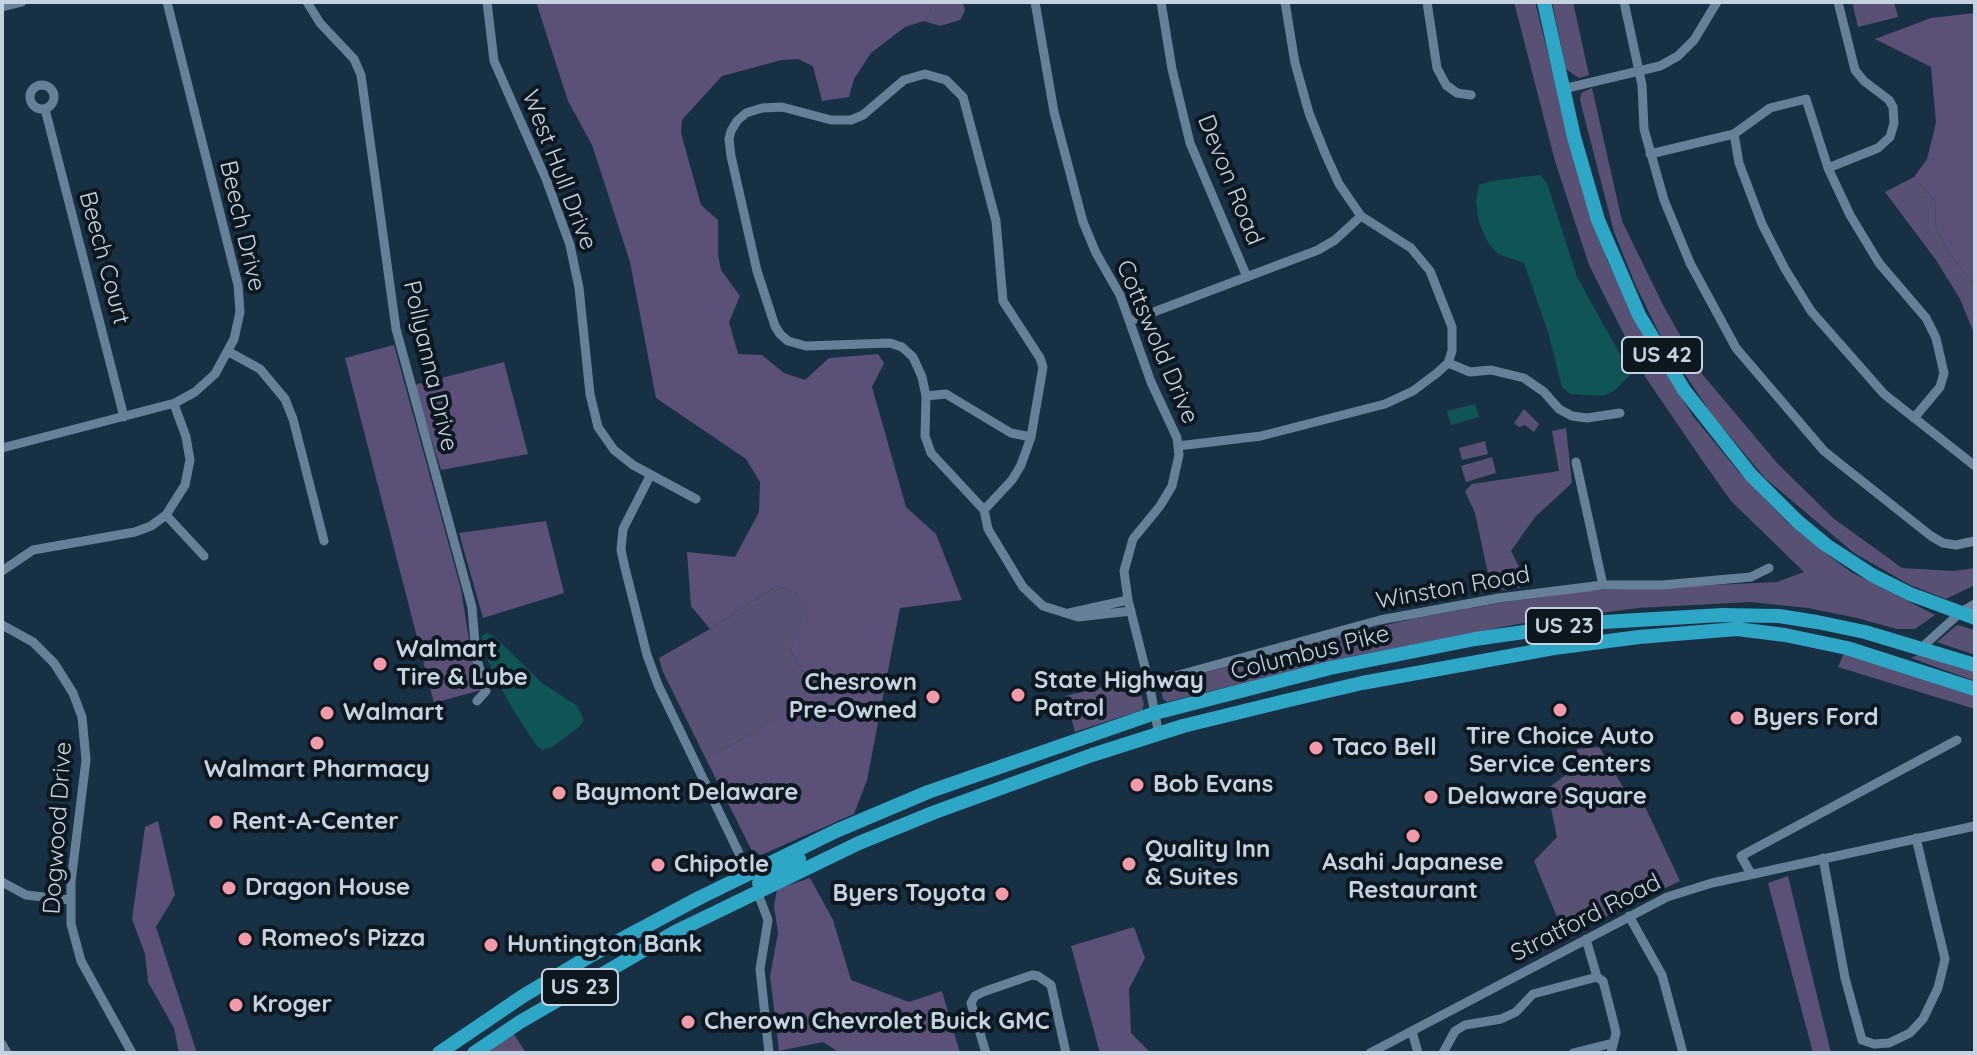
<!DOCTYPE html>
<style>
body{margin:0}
#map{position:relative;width:1977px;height:1055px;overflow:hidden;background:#183044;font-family:Quicksand,sans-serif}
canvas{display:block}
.frame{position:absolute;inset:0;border:4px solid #c5d3e0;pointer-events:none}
</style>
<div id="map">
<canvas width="1977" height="1055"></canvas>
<div class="frame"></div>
</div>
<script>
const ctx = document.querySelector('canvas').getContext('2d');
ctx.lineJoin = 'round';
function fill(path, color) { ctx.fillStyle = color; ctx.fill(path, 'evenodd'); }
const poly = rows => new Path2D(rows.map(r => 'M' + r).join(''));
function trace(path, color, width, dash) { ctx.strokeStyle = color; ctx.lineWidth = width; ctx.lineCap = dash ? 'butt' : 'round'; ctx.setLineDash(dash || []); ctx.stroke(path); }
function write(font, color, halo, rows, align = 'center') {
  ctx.font = font + ' Quicksand,sans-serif'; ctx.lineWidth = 8; ctx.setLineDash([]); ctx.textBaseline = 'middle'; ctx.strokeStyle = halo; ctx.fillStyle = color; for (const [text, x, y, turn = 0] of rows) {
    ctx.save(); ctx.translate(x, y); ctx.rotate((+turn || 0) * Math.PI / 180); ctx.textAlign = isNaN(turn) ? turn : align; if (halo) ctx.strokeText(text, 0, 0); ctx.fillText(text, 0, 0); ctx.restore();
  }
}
const green = poly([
 [929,2,963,2,965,11,960,20,940,26,924,21,931,11],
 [1514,2,1535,2,1568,134,1607,260,1649,347,1693,416,1738,471,1787,522,1824,552,1851,572,1935,615,1915,629,1897,629,1857,618,1808,608,1750,602,1638,608,1518,624,1339,659,1167,702,1163,699,1160,685,1333,637,1417,618,1499,603,1585,591,1777,582,1804,572,1731,501,1704,463,1646,378,1589,265,1555,161],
 [1552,2,1573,2,1589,75,1579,78,1566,69],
 [1852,2,1894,2,1898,17,1858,27],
 [1592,88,1622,221,1664,307,1703,375,1778,464,1833,518,1902,568,1953,571,1975,568,1975,585,1946,599,1910,585,1854,553,1765,478,1712,415,1663,341,1636,286,1614,232,1580,100,1581,93],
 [1914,177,1935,201,1936,229,1952,257,1975,285,1975,336,1960,299,1936,260,1885,192],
 [1524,409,1539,424,1534,432,1525,425,1519,427,1514,423],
 [1566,428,1572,483,1535,517,1511,551,1529,586,1495,591,1487,569,1475,513,1465,491,1472,484,1559,471,1552,431],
 [1485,441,1488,454,1462,460,1459,448],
 [1492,457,1496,473,1466,482,1461,466],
 [776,586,796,593,807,611,790,650,810,682,804,697,755,732,706,759,663,672,659,658,710,629],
 [1957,625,1975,630,1975,655,1937,642],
 [1844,653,1975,695,1975,709,1838,667],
 [1922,653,1975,670,1975,681,1911,658],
 [1136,679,1144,704,1142,710,1075,732,1065,696],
 [1599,747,1629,797,1640,796,1680,881,1605,917,1588,911,1559,922,1534,861,1557,837,1547,789,1576,767,1577,749],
 [514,1034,526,1053,486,1053]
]);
const forest = poly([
 [536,2,929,2,931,11,924,21,905,27,871,53,854,79,849,97,822,101,813,66,798,59,782,60,722,76,682,120,681,133,701,205,718,220,718,255,721,270,740,296,729,322,738,354,762,355,784,373,805,380,829,358,878,354,884,363,872,387,906,507,936,534,962,600,900,608,867,780,854,814,761,855,752,851,706,759,755,732,804,696,810,682,790,650,806,611,796,593,776,586,710,629,691,606,687,552,735,557,759,512,760,482,746,459,656,398,630,262,592,145,568,101],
 [1975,13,1975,285,1952,257,1936,229,1935,201,1914,177,1927,159,1936,123,1931,67,1875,39,1931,18],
 [394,345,461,589,470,646,481,690,434,703,345,358],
 [504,362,528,454,441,470,414,385],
 [546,521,564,593,483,618,459,533],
 [158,821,175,895,156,927,197,1053,179,1053,174,1028,148,982,145,954,132,919,145,827],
 [1788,876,1831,1053,1813,1053,1768,883],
 [810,878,833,920,851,980,909,1002,942,991,960,1053,840,1053,823,1042,779,1051,770,976,778,933,774,906,777,889],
 [1134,927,1145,958,1129,989,1131,1033,1151,1053,1100,1053,1071,946]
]);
const water = poly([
 [1540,175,1547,183,1577,277,1631,374,1614,391,1603,396,1570,394,1562,387,1548,332,1524,263,1498,254,1488,243,1479,222,1476,201,1479,185,1491,181],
 [1475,404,1479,417,1451,425,1447,411],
 [487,633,496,638,542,683,577,706,584,720,578,728,552,747,542,750,536,745,512,708,494,675,482,647,482,636]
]);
const minor = poly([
 [307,2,320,23,354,59,361,75,396,329,472,607,476,656,486,691,477,701],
 [487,2,494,61,546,179,570,245,579,288,590,394,598,427,614,450,633,465,696,499],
 [1035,2,1054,112,1083,222,1096,253,1120,295,1151,382,1177,438,1179,455,1172,486,1160,506,1133,539,1124,571,1128,600,1149,683,1159,735],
 [1161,2,1172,69,1190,143,1247,277],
 [1427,2,1437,68,1446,85,1457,93,1471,95],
 [1624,2,1642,85,1644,129,1664,200,1690,263,1736,348,1824,451,1931,536,1943,543,1956,545,1975,541],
 [2,7,22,2],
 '30 97a12 12 0 1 1 24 0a12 12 0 1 1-24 0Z',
 [1563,89,1660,66,1678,56,1694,40,1717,2],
 [45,109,124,417],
 [1734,134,1739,163,1762,224,1785,269,1811,311,1884,394,1975,466],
 [1650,154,1734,134,1770,108,1806,99,1828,168,1850,215,1879,263,1926,318,1936,338,1944,373,1940,387,1914,418],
 [1828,168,1878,148,1890,137,1894,123,1893,107,1889,100,1864,81,1855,70,1838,2],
 [1130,321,1318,250,1335,240,1361,216],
 [229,352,260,369,285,399,293,419,324,541],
 [1448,363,1470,372,1491,370,1524,378,1544,392,1559,409,1572,416,1587,418,1620,413],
 [926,396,946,394,1011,433,1031,437],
 [1178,446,1261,436,1385,404,1413,391,1437,373,1448,363,1452,351,1452,327,1430,271,1411,248,1361,216,1339,184,1325,153,1309,113,1295,63,1285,2],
 [2,448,175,403,195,392,215,374,234,339,240,312,238,285,167,2],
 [1576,462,1603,585],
 [650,476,623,529,621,550,625,568,647,655,658,685,749,874],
 [984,510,1012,480,1021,465,1031,437,1043,367,1040,358,1003,301,996,221,963,97,946,80,925,74,904,80,863,115,851,120,831,120,782,107,762,108,746,113,737,121,731,131,729,139,731,156,757,271,775,326,780,334,788,341,806,346,890,343,902,347,913,357,922,377,926,396,925,436,931,453,984,510,988,529,1023,587,1043,606,1078,617,1131,611],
 [166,515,204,556],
 [2,571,33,550,135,532,151,526,166,515,185,485,190,460,186,437,174,404],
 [1069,613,1128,600],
 [2,625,33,642,54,663,73,693,82,717,86,760,71,882,71,924,81,961,132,1053],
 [1921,648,1961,612,1975,604],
 [1149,683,1380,620,1499,598,1603,585,1662,585,1751,577,1769,568],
 [1823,858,1845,978,1862,1040,1874,1044,1889,1043,1910,1033,1923,1019,1938,988,1945,959,1916,838],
 [1751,874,1741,856,1957,740],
 [2,882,26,895,70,900],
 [757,891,768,920,760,969,769,1053],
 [1629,916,1662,975,1683,1053],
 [1586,939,1597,977,1603,981,1614,1024,1616,1033,1611,1053],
 [1412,1031,1418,1053],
 [2,1044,7,1053],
 [986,1053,971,1003,975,996,983,992,1032,975,1038,976,1051,985,1066,1053],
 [1370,1053,1667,897,1712,883,1975,826],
 [1443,1053,1455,1031,1465,1025,1501,1019,1516,1012,1533,994,1597,977],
 [1573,1053,1613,1043]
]);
const highway = poly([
 [1544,2,1574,137,1598,220,1639,315,1684,390,1751,475,1797,521,1826,545,1872,575,1910,594,1975,618],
 [759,883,765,877,799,859],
 [439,1053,523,996,590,956,699,898,836,831,928,792,1155,713,1330,668,1475,639,1587,623,1722,615,1779,616,1817,622,1865,632,1975,665],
 [474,1053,520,1022,675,932,859,843,935,812,1092,755,1183,726,1285,701,1362,683,1554,648,1639,637,1737,629,1785,635,1847,648,1975,689]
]);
const markers = [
 [380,664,8,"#f39aa9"],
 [1018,695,8,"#f39aa9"],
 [933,697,8,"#f39aa9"],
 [1560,710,8,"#f39aa9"],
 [327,713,8,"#f39aa9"],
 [1737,718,8,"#f39aa9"],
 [317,743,8,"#f39aa9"],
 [1316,748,8,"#f39aa9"],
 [1137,785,8,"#f39aa9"],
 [559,793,8,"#f39aa9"],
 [1431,797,8,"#f39aa9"],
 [216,822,8,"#f39aa9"],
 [1413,836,8,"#f39aa9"],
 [1129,864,8,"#f39aa9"],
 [658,865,8,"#f39aa9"],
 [229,888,8,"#f39aa9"],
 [1002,894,8,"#f39aa9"],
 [245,939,8,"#f39aa9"],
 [491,945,8,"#f39aa9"],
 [236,1005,8,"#f39aa9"],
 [688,1022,8,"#f39aa9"]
];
const shields = [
 [1662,355,80],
 [1564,626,76],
 [580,987,76]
];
const shieldNames = [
 ["US 42",1662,355],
 ["US 23",1564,626],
 ["US 23",580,987]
];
const streetNames = [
 ["West Hull Drive",559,170,69],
 ["Devon Road",1230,180,68],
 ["Beech Drive",242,226,77],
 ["Beech Court",104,258,75],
 ["Cottswold Drive",1157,342,67],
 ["Pollyanna Drive",430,366,77],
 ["Winston Road",1453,588,-10],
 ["Columbus Pike",1310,653,-14],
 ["Dogwood Drive",58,828,-86],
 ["Stratford Road",1586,918,-27]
];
const poiNames = [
 ["Walmart",396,650],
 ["Tire & Lube",396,678],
 ["State Highway",1034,681],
 ["Patrol",1034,709],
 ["Chesrown",917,683,"right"],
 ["Pre-Owned",917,711,"right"],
 ["Walmart",343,713],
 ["Byers Ford",1753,718],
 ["Tire Choice Auto",1560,737,"center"],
 ["Service Centers",1560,765,"center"],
 ["Taco Bell",1332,748],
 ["Walmart Pharmacy",317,770,"center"],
 ["Bob Evans",1153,785],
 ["Baymont Delaware",575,793],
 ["Delaware Square",1447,797],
 ["Rent-A-Center",232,822],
 ["Quality Inn",1145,850],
 ["& Suites",1145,878],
 ["Asahi Japanese",1413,863,"center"],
 ["Restaurant",1413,891,"center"],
 ["Chipotle",674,865],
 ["Dragon House",245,888],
 ["Byers Toyota",986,894,"right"],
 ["Romeo's Pizza",261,939],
 ["Huntington Bank",507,945],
 ["Kroger",252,1005],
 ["Cherown Chevrolet Buick GMC",704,1022]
];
fill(green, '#595173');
fill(forest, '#5a5078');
fill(water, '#0f5556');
trace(minor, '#668098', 9);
trace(highway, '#2ea6c6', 14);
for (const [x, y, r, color] of markers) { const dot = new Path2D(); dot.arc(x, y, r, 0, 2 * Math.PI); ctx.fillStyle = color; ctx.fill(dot); trace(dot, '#0c1720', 3); }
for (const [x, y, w] of shields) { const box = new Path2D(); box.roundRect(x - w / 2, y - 18, w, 36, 6); ctx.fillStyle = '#0c1720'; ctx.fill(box); trace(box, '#c5d3e0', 2); }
write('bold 22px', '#c5d3e0', null, shieldNames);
write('24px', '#c5d3e0', '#0c1720', streetNames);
write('bold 24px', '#c5d3e0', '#0c1720', poiNames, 'left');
</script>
